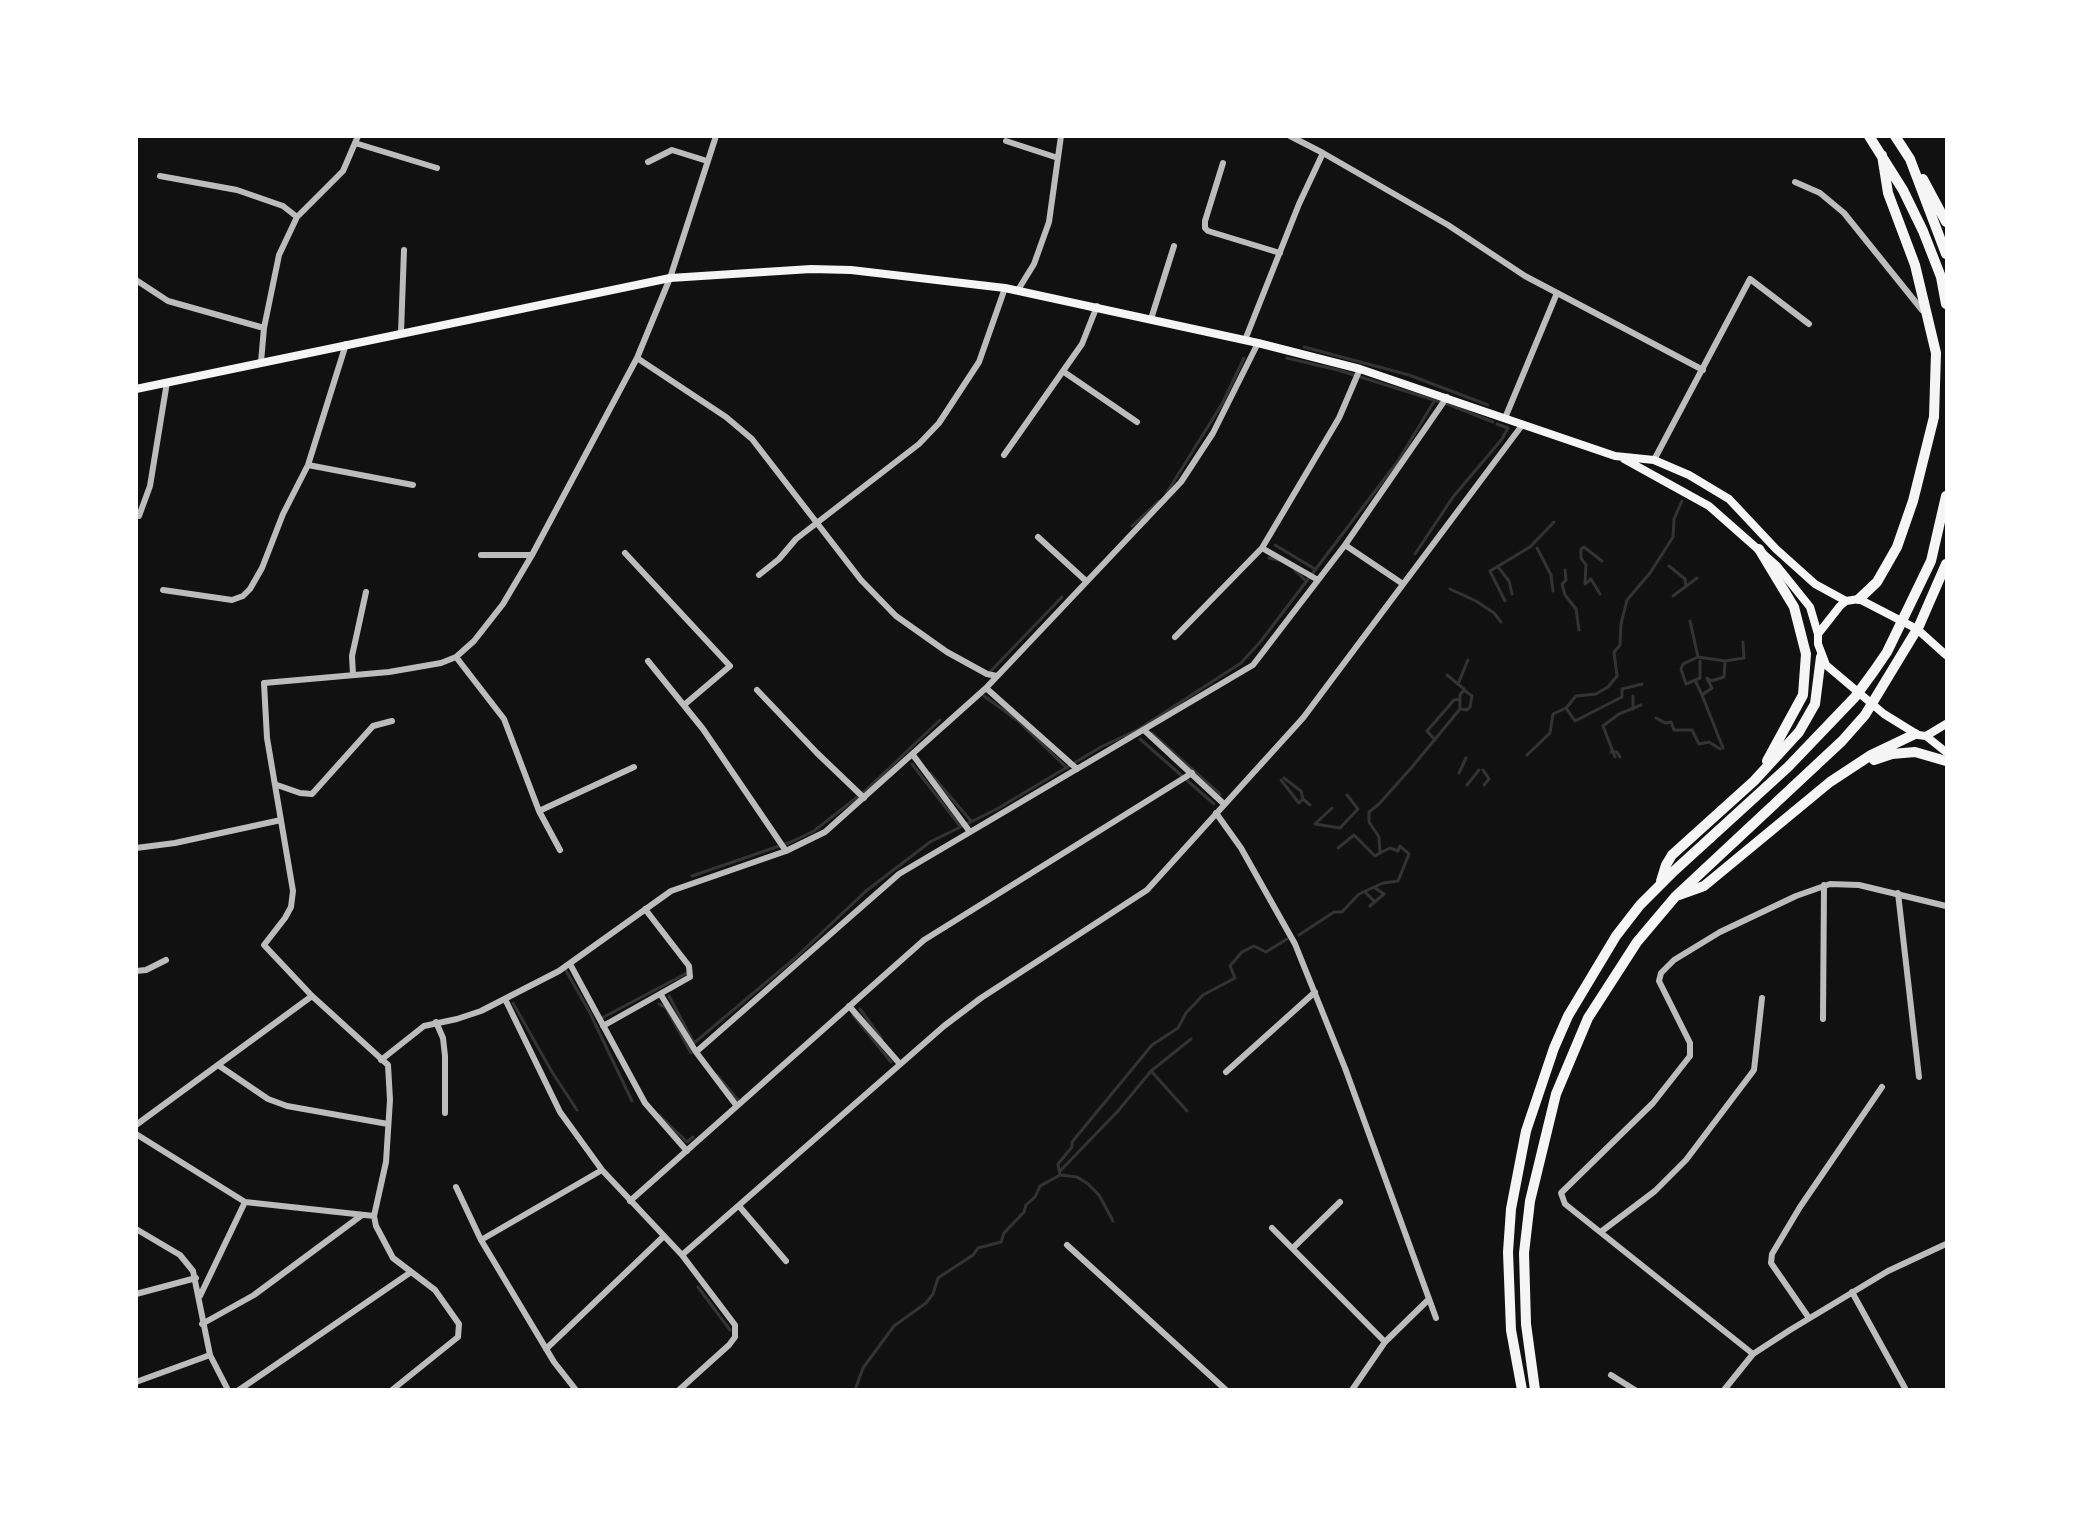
<!DOCTYPE html>
<style>
body{margin:0}
#map{position:relative;width:2083px;height:1526px;overflow:hidden;background:#111;font-family:"Fira Sans Condensed",sans-serif}
canvas{display:block}
.frame{position:absolute;inset:0;border:138px solid #fff;pointer-events:none}
</style>
<div id="map">
<canvas width="2083" height="1526"></canvas>
<div class="frame"></div>
</div>
<script>
const ctx = document.querySelector('canvas').getContext('2d');
ctx.lineJoin = 'round';
const poly = rows => new Path2D(rows.map(r => 'M' + r).join(''));
function trace(path, color, width, dash) { ctx.strokeStyle = color; ctx.lineWidth = width; ctx.lineCap = dash ? 'butt' : 'round'; ctx.setLineDash(dash || []); ctx.stroke(path); }
const stream = poly([
 [1304,347,1409,375,1488,405],
 [1287,358,1338,370,1450,405,1493,422],
 [1166,494,1222,404,1244,358],
 [1132,526,1159,501],
 [1275,545,1315,569],
 [1537,548,1551,575,1553,591],
 [1415,554,1453,497,1502,439,1508,428,1497,424],
 [1269,558,1279,560],
 [1669,566,1685,579,1686,587],
 [1498,567,1509,581,1512,594],
 [1295,570,1306,581],
 [1565,570,1566,580,1562,584,1565,595,1576,609,1579,630],
 [1450,589,1476,601,1494,613,1501,622],
 [1600,594,1591,579,1585,584,1586,565,1581,558,1581,549,1584,547,1602,561],
 [1673,596,1697,578],
 [1505,601,1490,571,1530,547,1554,522],
 [1690,621,1698,657],
 [1700,661,1700,678,1686,684,1681,669,1683,664,1698,657,1725,661,1744,658,1743,642],
 [989,673,1062,597],
 [1447,675,1464,689],
 [1707,678,1711,681,1724,677,1725,661],
 [1707,679,1712,688,1702,695,1723,748],
 [1695,680,1702,695],
 [1458,684,1468,660],
 [984,696,1017,720,1067,768],
 [1566,708,1575,721,1622,697,1622,689,1642,684],
 [1633,709,1633,696],
 [1656,718,1665,723,1671,722,1674,730,1692,730,1699,744,1709,742,1720,749],
 [1152,733,1220,794],
 [1140,739,1214,804],
 [1435,740,1427,731,1454,700,1460,699],
 [1611,752,1617,752,1620,757],
 [1527,755,1550,733,1553,714,1566,708,1576,696,1596,694,1608,687,1617,676,1614,652,1620,645,1621,624,1627,600,1650,573,1673,537,1674,519,1682,501],
 [1615,757,1603,726,1619,714,1641,705],
 [912,764,960,826],
 [1483,770,1489,779,1484,785],
 [930,773,971,821],
 [1459,773,1466,758],
 [1284,778,1301,791,1303,799,1310,805],
 [1281,780,1299,803,1303,799],
 [1467,785,1479,770],
 [1332,808,1315,824,1340,828,1358,809,1347,795],
 [1338,848,1354,835,1375,856,1380,853],
 [692,876,791,842,814,831,865,791,940,720],
 [1365,892,1375,902],
 [1370,906,1384,894,1375,888],
 [1299,935,1334,912,1342,912,1359,894,1383,883,1398,881,1409,854,1400,846,1398,851,1390,848,1380,853,1379,837,1369,822,1369,812,1379,804,1412,767,1460,709,1467,710,1470,707,1472,696,1464,690,1460,695,1460,709],
 [565,969,589,1011,632,1101],
 [669,996,694,1043,794,959,866,891,930,842,997,809,1101,747,1139,729,1241,663,1261,641,1398,461,1435,400],
 [513,1003,552,1072,577,1110],
 [659,1004,666,1008,691,1053],
 [860,1009,882,1039],
 [853,1015,891,1062],
 [602,1018,687,973],
 [1151,1071,1187,1111],
 [717,1075,738,1100],
 [659,1115,687,1142,693,1137],
 [1061,1170,1118,1111,1151,1071,1191,1039],
 [1060,1175,1077,1177,1088,1184,1099,1195,1113,1221],
 [698,1287,730,1330],
 [855,1390,863,1368,894,1326,926,1303,933,1294,938,1278,973,1255,978,1248,1001,1242,1004,1233,1024,1212,1026,1205,1035,1197,1040,1186,1060,1175,1058,1164,1072,1147,1072,1142,1152,1045,1178,1028,1186,1013,1203,995,1235,978,1230,966,1242,952,1254,946,1266,952,1287,939]
]);
const minor = poly([
 [1290,136,1323,153,1448,225,1525,276,1703,370],
 [1006,141,1058,158],
 [355,143,437,168],
 [648,162,672,150,707,161],
 [1223,163,1205,221,1205,228,1208,231,1280,253],
 [160,176,237,190,283,206,297,217],
 [1795,182,1820,193,1844,213,1922,310],
 [136,280,168,301,264,328],
 [1018,290,1034,264,1049,222,1061,136],
 [1151,319,1174,246],
 [401,333,404,250],
 [1245,340,1299,204,1323,153],
 [637,358,726,417,752,439,861,580,896,616,947,652,987,674,997,676],
 [261,362,264,328,279,255,297,217,343,171,358,136],
 [1064,372,1137,422],
 [1505,418,1557,293],
 [1004,455,1082,344,1097,306],
 [1654,460,1750,279,1809,324],
 [308,465,413,485],
 [139,516,150,486,167,382],
 [1038,537,1086,581],
 [1345,545,1403,584],
 [1262,548,1318,580],
 [625,553,730,666,684,705],
 [481,555,532,555],
 [759,575,779,559,796,539,919,444,939,423,979,362,1005,288],
 [163,590,232,600,243,596,250,589,262,568,283,514,308,465,346,344],
 [1175,637,1262,548,1339,418,1360,369],
 [456,657,504,719,539,811,560,850],
 [648,661,703,729,786,851],
 [353,675,352,656,366,592],
 [986,688,1077,769],
 [757,690,817,753,864,798],
 [1144,730,1224,804],
 [913,755,970,832],
 [277,785,300,793,312,794,373,726,392,721],
 [539,811,634,767],
 [1216,813,1241,848,1295,944,1345,1068,1436,1318],
 [136,848,175,843,281,820],
 [1898,893,1919,1077],
 [570,964,645,1103,687,1151],
 [136,971,146,970,166,960],
 [661,995,696,1052,736,1105],
 [505,999,560,1112,602,1170,682,1255,735,1325,735,1337,729,1345,679,1390],
 [849,1006,900,1064],
 [1823,1019,1824,885],
 [436,1022,443,1038,445,1056,445,1113],
 [603,1026,690,977,689,966,645,909],
 [696,1052,899,874,1253,665,1345,545,1447,397],
 [381,1060,424,1026,457,1019,481,1011,559,971,671,891,786,851,825,832,986,688,1181,482,1213,433,1258,343],
 [218,1065,268,1099,287,1106,388,1124],
 [1226,1072,1315,992],
 [136,1125,312,996],
 [136,1134,245,1202,374,1216],
 [456,1187,481,1240,554,1362,576,1390],
 [630,1201,924,940,1192,773],
 [739,1206,786,1261],
 [1272,1228,1385,1342,1352,1390],
 [136,1229,180,1255,193,1271,210,1355,228,1390],
 [1602,1231,1655,1191,1686,1160,1754,1070,1762,998],
 [481,1240,602,1170],
 [1067,1245,1226,1390],
 [1294,1247,1340,1202],
 [682,1255,944,1026,981,998,1147,890,1303,718,1523,424],
 [1852,1292,1906,1390],
 [136,1294,196,1278],
 [200,1296,245,1202],
 [1809,1318,1771,1263,1772,1254,1800,1207,1882,1087],
 [202,1324,254,1295,362,1215],
 [1385,1342,1429,1299],
 [546,1349,663,1237],
 [1753,1354,1565,1204,1561,1193,1653,1103,1690,1056,1690,1043,1659,981,1661,973,1674,960,1720,932,1796,896,1830,884,1859,885,1946,906],
 [1611,1375,1635,1390],
 [136,1382,210,1355],
 [239,1390,411,1272],
 [392,1390,458,1337,459,1324,435,1290,393,1258,376,1226,374,1216,386,1162,390,1100,388,1065,312,996,264,945,285,918,291,907,293,891,267,738,264,683,389,672,441,663,456,657,474,641,503,604,532,555,637,358,670,278,716,136],
 [1724,1390,1753,1354,1790,1330,1888,1271,1946,1244]
]);
const secondary = poly([
 [136,389,670,278,811,269,851,270,1005,288,1258,343,1360,369,1615,456,1654,460,1689,475,1729,499,1776,549,1815,584,1846,601],
 [1624,459,1709,506,1777,566,1810,607,1818,634],
 [1946,655,1917,629,1859,599,1846,601,1840,606,1818,634,1818,644,1826,665,1884,714,1918,735,1926,736,1946,724],
 [1926,736,1946,752]
]);
const motorway = poly([
 [1869,136,1903,190,1923,231,1941,277,1946,304],
 [1895,136,1910,159,1946,254],
 [1923,179,1946,222],
 [1759,549,1794,607,1806,654,1803,695,1767,761],
 [1859,599,1877,582,1897,547,1913,501,1934,417,1936,353,1915,265,1888,193,1882,155],
 [1874,760,1892,754,1915,752,1946,761],
 [1661,881,1666,865,1672,855,1754,781,1799,732,1815,704,1821,657],
 [1679,895,1704,886,1830,782,1871,755,1915,734],
 [1522,1390,1511,1330,1508,1252,1511,1209,1526,1131,1554,1048,1568,1016,1616,936,1640,905,1674,871,1788,767,1855,697,1874,671,1887,652,1931,561,1946,496],
 [1535,1390,1526,1324,1524,1253,1530,1201,1556,1094,1588,1018,1637,942,1675,897,1842,741,1865,715,1919,626,1946,564]
]);
trace(stream, '#333', 3);
trace(minor, '#bcbcbc', 6);
trace(secondary, '#f5f5f5', 8);
trace(motorway, '#f5f5f5', 10);
</script>
